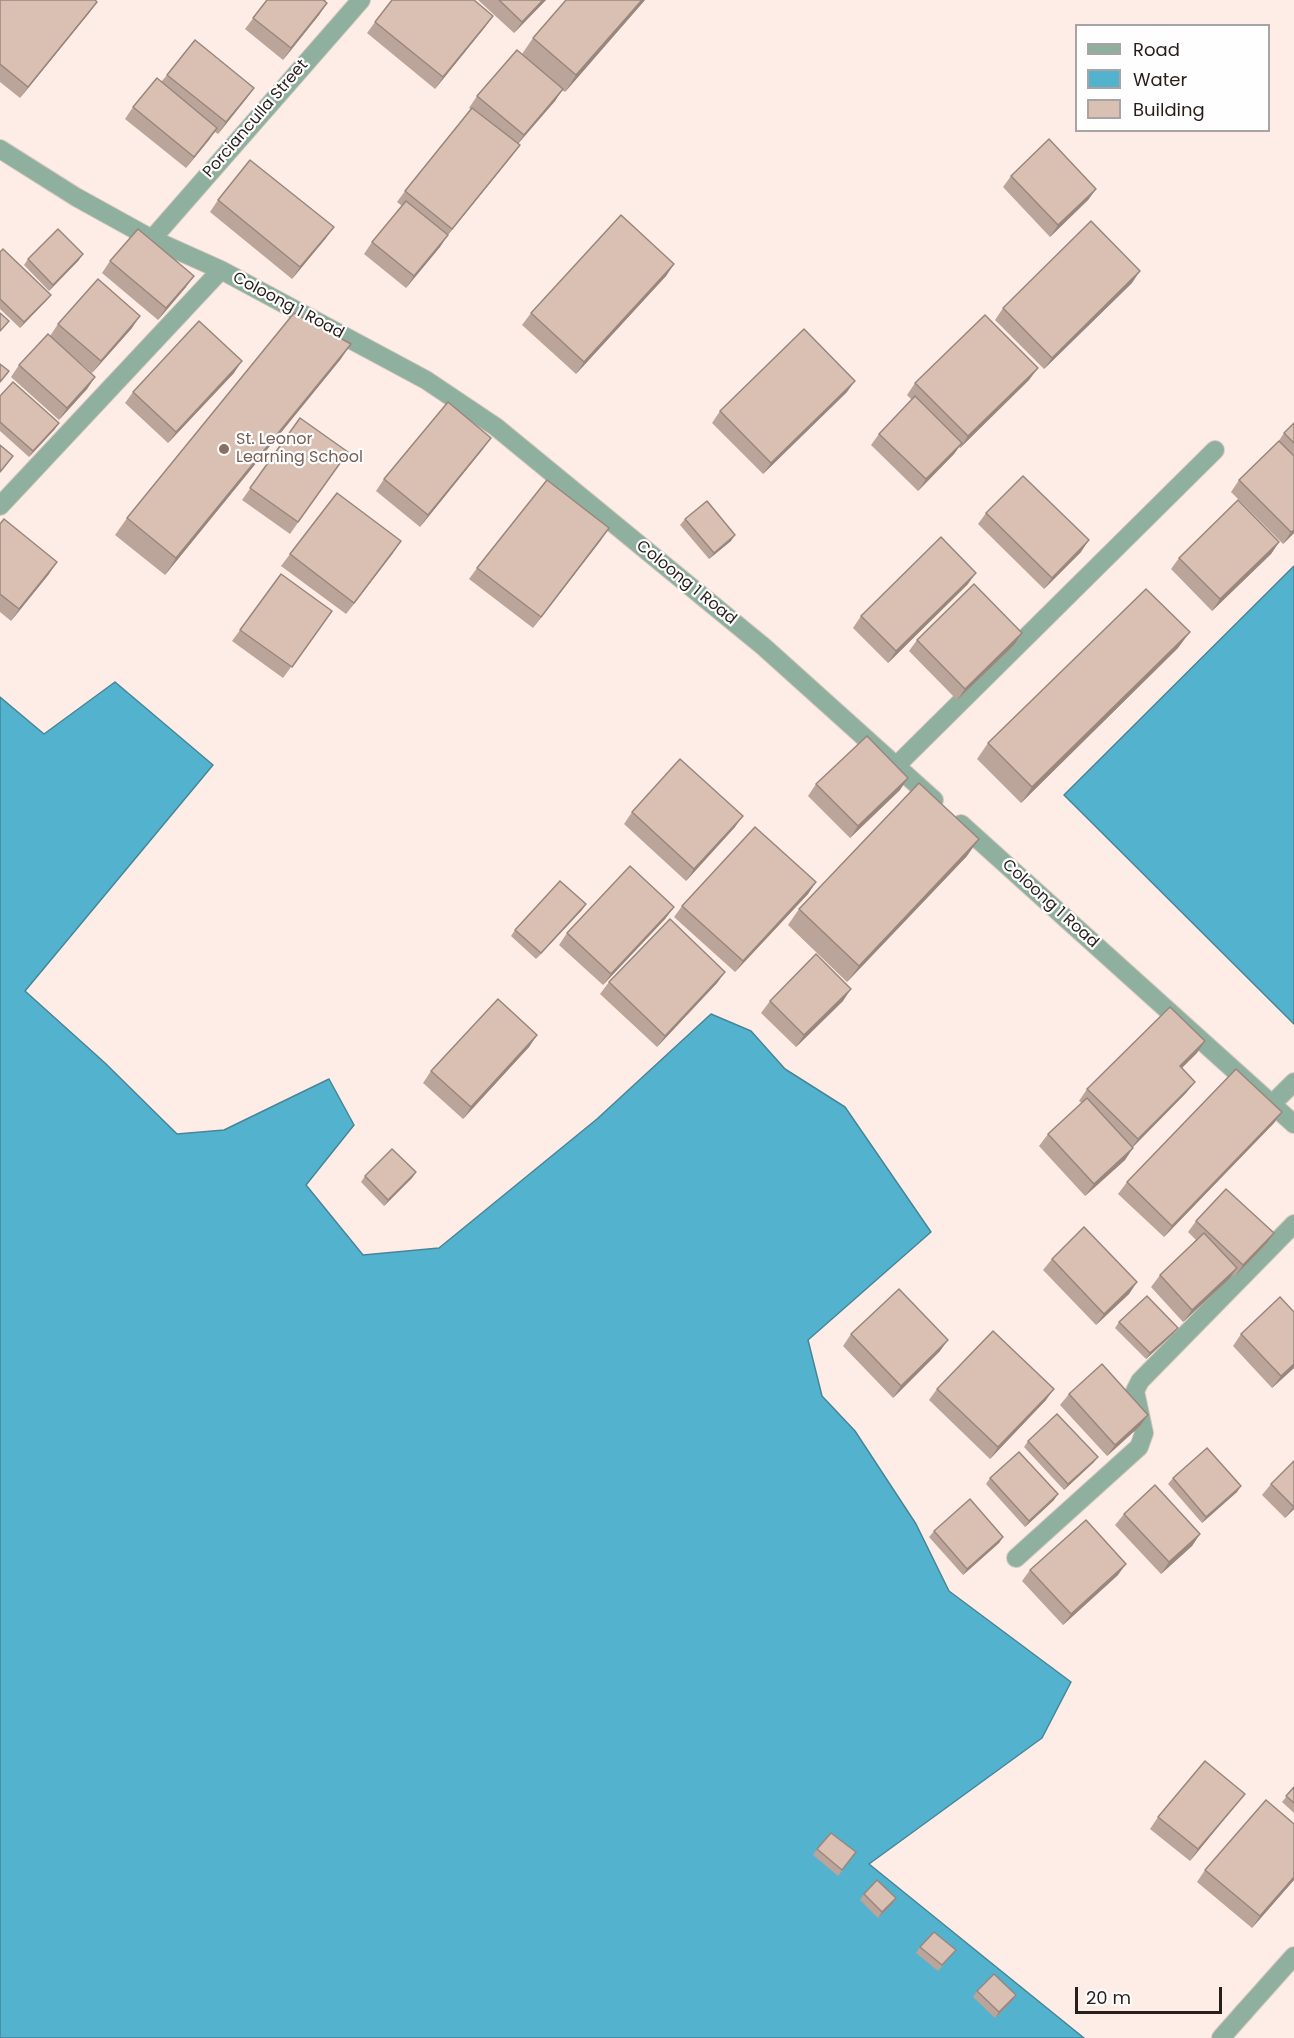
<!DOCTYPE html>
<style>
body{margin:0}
#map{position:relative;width:1294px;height:2038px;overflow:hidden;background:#feede6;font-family:Poppins,sans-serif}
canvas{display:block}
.legend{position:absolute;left:1075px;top:24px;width:195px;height:108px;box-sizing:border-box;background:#fefefe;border:2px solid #a8a4a3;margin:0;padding:8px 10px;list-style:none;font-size:18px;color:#281e1a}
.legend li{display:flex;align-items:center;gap:12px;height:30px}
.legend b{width:30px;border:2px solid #a8a4a3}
.scale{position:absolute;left:1075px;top:1987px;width:147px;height:27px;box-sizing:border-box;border:3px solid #281e1a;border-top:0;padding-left:8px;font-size:18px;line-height:21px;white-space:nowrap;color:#281e1a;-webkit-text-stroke:4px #fefefe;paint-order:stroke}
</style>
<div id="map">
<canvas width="1294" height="2038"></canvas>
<ul class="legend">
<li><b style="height:8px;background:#8fb09e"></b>Road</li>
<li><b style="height:16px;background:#53b2ce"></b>Water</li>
<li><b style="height:16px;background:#dac0b3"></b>Building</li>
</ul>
<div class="scale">20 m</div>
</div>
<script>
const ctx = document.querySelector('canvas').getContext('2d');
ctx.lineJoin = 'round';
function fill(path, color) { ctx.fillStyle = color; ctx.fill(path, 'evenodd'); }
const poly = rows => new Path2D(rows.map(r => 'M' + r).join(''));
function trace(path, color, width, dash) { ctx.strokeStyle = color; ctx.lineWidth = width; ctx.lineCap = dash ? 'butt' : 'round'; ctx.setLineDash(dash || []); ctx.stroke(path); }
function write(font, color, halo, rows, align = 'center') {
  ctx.font = font + ' Poppins,sans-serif'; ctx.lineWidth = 4.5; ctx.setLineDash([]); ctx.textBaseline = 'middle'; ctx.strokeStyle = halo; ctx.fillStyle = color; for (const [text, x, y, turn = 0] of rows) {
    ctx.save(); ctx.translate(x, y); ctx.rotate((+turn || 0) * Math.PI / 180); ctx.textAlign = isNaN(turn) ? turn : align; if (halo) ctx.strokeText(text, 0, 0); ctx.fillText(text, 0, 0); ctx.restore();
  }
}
const water = poly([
 [1294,566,1294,1024,1064,795,1294,566],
 [115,682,213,765,25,991,105,1063,177,1134,224,1130,329,1079,354,1125,306,1185,363,1255,439,1248,597,1119,711,1014,751,1031,785,1069,845,1107,931,1232,808,1340,822,1396,855,1431,916,1524,949,1591,1071,1682,1042,1738,869,1864,1084,2038,0,2038,0,697,44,734,115,682]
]);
const service = poly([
 [896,766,1215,450],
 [1221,2038,1244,2012]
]);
const minor = poly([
 [0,149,76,197,152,239,221,270,426,380,496,427,764,647,934,800],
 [152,239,361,0],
 [0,506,221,270],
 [961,824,1294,1124],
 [1273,1103,1294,1082],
 [1016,1558,1139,1447,1144,1433,1135,1391,1140,1381,1294,1224],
 [1244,2012,1294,1956]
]);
const wall = poly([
 [0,0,89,13,20,98,0,82],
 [267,0,326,0,325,2,327,3,319,15,283,60,245,29],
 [478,0,546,0,514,33],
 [645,0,565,92,562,90,555,101,518,144,520,145,511,157,447,236,440,247,406,288,364,254,372,242,402,206,397,202,405,191,471,109,469,108,477,96,522,54,533,38],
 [375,22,485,27,435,89,367,33],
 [167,75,254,88,246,99,218,134,215,132,186,168,125,119,133,107,161,82],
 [1011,176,1096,189,1088,200,1050,237,1003,187],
 [218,200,326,238,292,279,210,212],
 [0,252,51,295,46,301,20,328,0,309],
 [28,259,79,260,49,291,24,265],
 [110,261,186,287,158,320,102,273],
 [674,264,666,276,576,374,522,325,531,313],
 [1132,283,1044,369,995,320,1003,308],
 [58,324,132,328,92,373,50,336],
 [351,344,340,360,165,575,115,535,127,518],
 [19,365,95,377,87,389,59,420,11,377],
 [234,373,168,443,125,403,133,392],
 [1029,380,960,448,959,447,954,454,918,491,871,445,879,434,912,400,907,395,915,383],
 [847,392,763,474,712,423,720,411],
 [0,396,55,429,29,457,0,431],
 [300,418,348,452,290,534,242,500],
 [1294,423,1294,533,1283,544,1231,492,1239,480,1278,442,1284,433],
 [483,449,420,527,376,491,384,479],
 [986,513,1081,552,1044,589,978,524],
 [685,519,731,541,709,559,680,525],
 [0,524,49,574,11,621,0,612],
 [601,540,533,628,469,579,477,568],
 [1279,542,1271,554,1212,611,1171,569,1179,558],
 [393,553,346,614,281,566,290,554],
 [281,574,332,611,283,678,232,641],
 [968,584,888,663,853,628,861,616],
 [1022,633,1014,645,957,700,909,651,917,640],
 [1178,648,1021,803,977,759,988,743],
 [816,784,900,790,850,838,808,796],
 [632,812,735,827,686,881,624,824],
 [967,856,847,982,788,925,799,909],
 [816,882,808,894,735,972,674,917,682,906],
 [674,907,665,919,603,985,559,945,567,933],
 [582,910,536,959,511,936,515,930],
 [725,972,717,983,657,1047,600,994,609,982],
 [770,1001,843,1001,796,1047,761,1013],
 [537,1035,529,1047,463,1119,423,1083,431,1071],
 [1197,1053,1181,1068,1195,1082,1186,1093,1133,1147,1125,1160,1085,1196,1039,1146,1048,1134,1082,1103,1079,1101,1087,1089],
 [1282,1112,1274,1123,1164,1237,1118,1194,1127,1182],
 [416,1172,412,1178,384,1206,361,1182,365,1176],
 [1196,1221,1266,1244,1235,1276,1233,1274,1229,1279,1183,1322,1151,1287,1160,1275,1196,1240,1188,1232],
 [1052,1259,1137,1282,1129,1294,1096,1325,1043,1270],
 [1294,1312,1294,1368,1272,1388,1233,1346,1241,1334],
 [1119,1322,1178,1328,1173,1334,1146,1359,1115,1328],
 [851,1334,940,1351,893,1398,843,1346],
 [937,1389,1046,1400,990,1459,929,1400],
 [1069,1394,1140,1426,1107,1456,1060,1405],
 [1028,1441,1098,1457,1093,1463,1064,1490,1024,1447],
 [1294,1461,1294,1509,1285,1518,1262,1495,1271,1484],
 [990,1478,1054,1500,1025,1527,986,1484],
 [1173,1478,1241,1486,1237,1492,1202,1523,1168,1484],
 [1124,1514,1200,1534,1192,1546,1161,1574,1115,1525],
 [934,1531,1003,1537,999,1543,963,1575,929,1537],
 [1030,1570,1118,1575,1063,1625,1022,1581],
 [1294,1787,1294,1813,1282,1802],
 [1245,1794,1236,1805,1190,1861,1150,1829,1158,1817],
 [1294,1824,1294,1880,1252,1928,1197,1882,1205,1870],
 [817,1849,856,1852,838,1876,813,1855],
 [864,1894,896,1898,892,1904,878,1918,860,1900],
 [920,1947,956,1950,938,1971,916,1953],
 [977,1991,1012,2001,995,2018,973,1997]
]);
const shadedWall = poly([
 [543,0,546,0,514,33,522,22],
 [642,0,645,0,565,92,576,75],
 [97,2,89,13,20,98,28,87],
 [327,3,319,15,283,60,291,48],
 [493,16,485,27,435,89,443,77],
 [254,88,246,99,218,134,226,122],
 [563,89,555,101,515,147,524,135],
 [217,128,209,140,186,168,194,157],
 [520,145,511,157,447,236,440,247,406,288,414,276],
 [1096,189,1088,200,1050,237,1058,225],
 [334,227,326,238,292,279,300,267],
 [83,254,79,260,49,291,53,285],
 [674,264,666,276,576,374,584,362],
 [1140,271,1132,283,1044,369,1052,358],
 [194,276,186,287,158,320,166,308],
 [51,295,46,301,20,328,24,322],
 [140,316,132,328,92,373,101,361],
 [351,344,340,360,165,575,176,558],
 [242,361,234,373,168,443,176,432],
 [1038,368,1029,380,960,448,968,436],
 [95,377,87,389,59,420,67,408],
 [855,381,847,392,763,474,771,463],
 [59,423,55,429,29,457,33,451],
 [491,438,483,449,420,527,428,515],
 [962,443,954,454,918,491,926,479],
 [609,528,601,540,533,628,541,617],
 [1294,530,1294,533,1283,544,1291,532],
 [735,535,731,541,709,559,714,553],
 [1089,540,1081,552,1044,589,1052,578],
 [401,541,393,553,346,614,354,603],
 [1279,542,1271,554,1212,611,1220,599],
 [57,562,49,574,11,621,19,609],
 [976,573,968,584,888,663,896,651],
 [1190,632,1178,648,1021,803,1032,787],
 [1022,633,1014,645,957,700,965,689],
 [908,778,900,790,850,838,858,826],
 [743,816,735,827,686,881,694,869],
 [979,839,967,856,847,982,859,966],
 [816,882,808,894,735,972,743,961],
 [586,904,582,910,536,959,541,953],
 [674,907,665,919,603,985,611,974],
 [725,972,717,983,657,1047,665,1036],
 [851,989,843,1001,796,1047,804,1035],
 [537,1035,529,1047,463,1119,471,1107],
 [1205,1041,1197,1053,1172,1078,1180,1066],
 [1195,1082,1186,1093,1130,1150,1138,1139],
 [1282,1112,1274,1123,1164,1237,1172,1226],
 [1133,1148,1125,1160,1085,1196,1094,1184],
 [416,1172,412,1178,384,1206,388,1200],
 [1274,1233,1266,1244,1235,1276,1243,1265],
 [1237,1268,1229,1279,1183,1322,1192,1310],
 [1137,1282,1129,1294,1096,1325,1104,1314],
 [1178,1328,1173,1334,1146,1359,1150,1353],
 [948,1340,940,1351,893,1398,901,1386],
 [1294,1364,1294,1368,1272,1388,1281,1376],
 [1054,1389,1046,1400,990,1459,998,1447],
 [1148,1415,1140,1426,1107,1456,1115,1445],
 [1098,1457,1093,1463,1064,1490,1068,1484],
 [1241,1486,1237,1492,1202,1523,1206,1517],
 [1058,1494,1054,1500,1025,1527,1029,1521],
 [1294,1506,1294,1509,1285,1518],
 [1200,1534,1192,1546,1161,1574,1169,1562],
 [1003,1537,999,1543,963,1575,967,1569],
 [1126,1564,1118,1575,1063,1625,1071,1614],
 [1245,1794,1236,1805,1190,1861,1198,1849],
 [1294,1877,1294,1880,1252,1928,1260,1916],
 [896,1898,892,1904,878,1918,882,1912],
 [1016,1995,1012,2001,995,2018,999,2012]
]);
const building = poly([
 [0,0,95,0,97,2,28,87,0,64,0,0],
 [267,0,323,0,327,3,291,48,253,18,267,0],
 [392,0,474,0,493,16,443,77,375,22,392,0],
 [499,0,543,0,522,22,499,0],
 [566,0,642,0,576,75,533,38,566,0],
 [195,40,254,88,226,122,167,75,195,40],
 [517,50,563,89,524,135,477,96,517,50],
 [157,78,217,128,194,157,133,107,157,78],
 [472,108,520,145,452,229,405,191,472,108],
 [1049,139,1096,189,1058,225,1011,176,1049,139],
 [250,160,334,227,300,267,218,200,250,160],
 [406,201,448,235,414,276,372,242,406,201],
 [621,215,674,264,584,362,531,313,621,215],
 [1091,221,1140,271,1052,358,1003,308,1091,221],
 [58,229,83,254,53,285,28,259,58,229],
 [138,229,194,276,166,308,110,261,138,229],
 [3,249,51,295,24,322,0,299,0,252,3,249],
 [98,279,140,316,101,361,58,324,98,279],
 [0,313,9,321,0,331,0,313],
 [294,313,351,344,176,558,127,518,294,313],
 [985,315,1038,368,968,436,915,383,985,315],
 [199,321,242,361,176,432,133,392,199,321],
 [804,329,855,381,771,463,720,411,804,329],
 [48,334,95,377,67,408,19,365,48,334],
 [0,364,9,371,0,382,0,364],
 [13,382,59,423,33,451,0,422,0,396,13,382],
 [915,396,962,443,926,479,879,434,915,396],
 [448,402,491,438,428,515,384,479,448,402],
 [300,418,348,452,298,522,250,488,300,418],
 [1294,423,1294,443,1284,433,1294,423],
 [1279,441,1294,456,1294,530,1291,532,1239,480,1279,441],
 [0,445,13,456,0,472,0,445],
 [1023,476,1089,540,1052,578,986,513,1023,476],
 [547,480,609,528,541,617,477,568,547,480],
 [337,493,401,541,354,603,290,554,337,493],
 [1238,500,1279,542,1220,599,1179,558,1238,500],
 [707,501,735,535,714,553,685,519,707,501],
 [4,519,57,562,19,609,0,594,0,524,4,519],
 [941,537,976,573,896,651,861,616,941,537],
 [281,574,332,611,292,667,240,630,281,574],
 [974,584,1022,633,965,689,917,640,974,584],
 [1146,589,1190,632,1032,787,988,743,1146,589],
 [867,736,908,778,858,826,816,784,867,736],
 [680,759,743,816,694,869,632,812,680,759],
 [919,783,979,839,859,966,799,909,919,783],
 [755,827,816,882,743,961,682,906,755,827],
 [630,866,674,907,611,974,567,933,630,866],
 [560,881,586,904,541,953,515,930,560,881],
 [670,919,725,972,665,1036,609,982,670,919],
 [816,954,851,989,804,1035,770,1001,816,954],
 [498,999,537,1035,471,1107,431,1071,498,999],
 [1170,1007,1205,1041,1180,1066,1195,1082,1138,1139,1087,1089,1170,1007],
 [1236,1069,1282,1112,1172,1226,1127,1182,1236,1069],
 [1087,1098,1133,1148,1094,1184,1048,1134,1087,1098],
 [392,1149,416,1172,388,1200,365,1176,392,1149],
 [1226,1189,1274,1233,1243,1265,1196,1221,1226,1189],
 [1084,1227,1137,1282,1104,1314,1052,1259,1084,1227],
 [1204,1233,1237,1268,1192,1310,1160,1275,1204,1233],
 [899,1289,948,1340,901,1386,851,1334,899,1289],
 [1147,1296,1178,1328,1150,1353,1119,1322,1147,1296],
 [1280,1297,1294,1312,1294,1364,1281,1376,1241,1334,1280,1297],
 [993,1331,1054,1389,998,1447,937,1389,993,1331],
 [1102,1364,1148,1415,1115,1445,1069,1394,1102,1364],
 [1057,1414,1098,1457,1068,1484,1028,1441,1057,1414],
 [1207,1448,1241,1486,1206,1517,1173,1478,1207,1448],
 [1019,1452,1058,1494,1029,1521,990,1478,1019,1452],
 [1294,1461,1294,1506,1293,1506,1271,1484,1294,1461],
 [1155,1485,1200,1534,1169,1562,1124,1514,1155,1485],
 [970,1499,1003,1537,967,1569,934,1531,970,1499],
 [1086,1520,1126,1564,1071,1614,1030,1570,1086,1520],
 [1205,1761,1245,1794,1198,1849,1158,1817,1205,1761],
 [1294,1787,1294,1803,1286,1796,1294,1787],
 [1266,1800,1294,1824,1294,1877,1260,1916,1205,1870,1266,1800],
 [831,1833,856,1852,842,1870,817,1849,831,1833],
 [877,1880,896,1898,882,1912,864,1894,877,1880],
 [934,1932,956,1950,942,1965,920,1947,934,1932],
 [994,1974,1016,1995,999,2012,977,1991,994,1974]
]);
const markers = [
 [224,449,6,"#8d6e63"]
];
const streetNames = [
 ["Porcianculla Street",256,119,-49],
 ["Coloong 1 Road",288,306,28],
 ["Coloong 1 Road",686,583,39],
 ["Coloong 1 Road",1050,904,42]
];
const educationNames = [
 ["St. Leonor",236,440],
 ["Learning School",236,458]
];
fill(water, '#53b2ce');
trace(water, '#468698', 1.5);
trace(service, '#d7c8c1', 20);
trace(minor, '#d7c8c1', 20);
trace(service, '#8fb09e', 18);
trace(minor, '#8fb09e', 18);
fill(wall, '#bba59a');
fill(shadedWall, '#99867d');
fill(building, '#dac0b3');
trace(building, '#99867d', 1.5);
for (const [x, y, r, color] of markers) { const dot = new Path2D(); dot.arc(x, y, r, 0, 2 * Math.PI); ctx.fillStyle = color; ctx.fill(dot); trace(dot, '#fefefe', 2); }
write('16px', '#281e1a', '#fefefe', streetNames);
write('16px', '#785e54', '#fefefe', educationNames, 'left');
</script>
